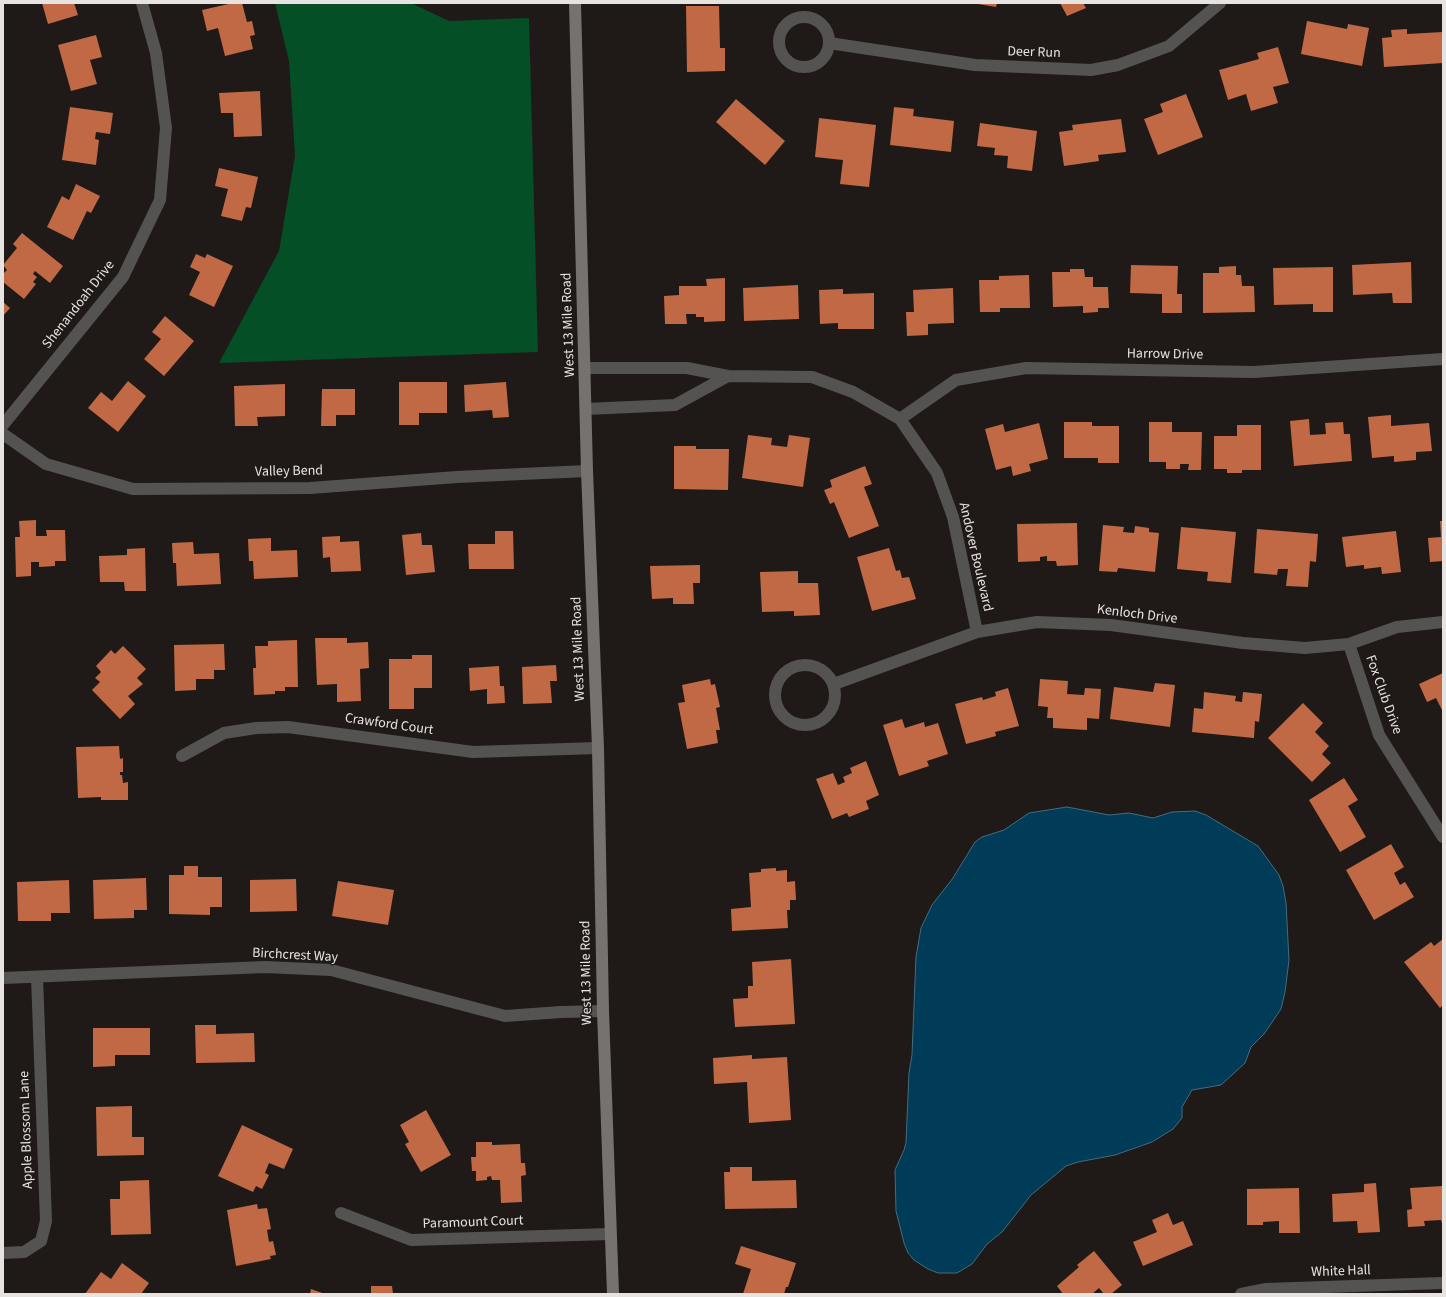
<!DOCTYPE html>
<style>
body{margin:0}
#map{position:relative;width:1446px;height:1297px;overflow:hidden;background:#1f1a18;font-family:"Source Sans 3",sans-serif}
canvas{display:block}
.frame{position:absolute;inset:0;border:4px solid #e7e3e1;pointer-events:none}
</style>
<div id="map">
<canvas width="1446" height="1297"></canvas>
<div class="frame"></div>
</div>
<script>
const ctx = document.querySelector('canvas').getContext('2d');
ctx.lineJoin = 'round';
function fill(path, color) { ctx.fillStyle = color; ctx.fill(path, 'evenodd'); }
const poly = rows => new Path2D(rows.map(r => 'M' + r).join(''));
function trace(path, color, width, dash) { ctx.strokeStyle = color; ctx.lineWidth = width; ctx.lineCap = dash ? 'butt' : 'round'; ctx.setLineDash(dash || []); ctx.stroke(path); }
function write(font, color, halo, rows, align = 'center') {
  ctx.font = font + ' "Source Sans 3",sans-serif'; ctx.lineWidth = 3; ctx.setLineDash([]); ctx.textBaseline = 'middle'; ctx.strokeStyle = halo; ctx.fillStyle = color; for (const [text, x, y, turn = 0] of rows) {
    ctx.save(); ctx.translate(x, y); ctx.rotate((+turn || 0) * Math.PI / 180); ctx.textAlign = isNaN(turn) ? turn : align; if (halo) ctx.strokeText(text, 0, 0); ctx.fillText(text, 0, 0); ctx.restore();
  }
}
const forest = poly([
 [275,3,411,3,449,21,529,18,538,352,219,363,279,251,295,156,289,61]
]);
const water = poly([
 [1067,807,1109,815,1129,813,1153,818,1172,812,1195,811,1206,815,1258,846,1279,875,1283,886,1286,903,1289,960,1285,992,1281,1009,1264,1034,1251,1047,1245,1063,1221,1085,1192,1090,1182,1107,1182,1118,1173,1129,1152,1142,1115,1155,1078,1162,1066,1166,1031,1195,1002,1232,987,1244,972,1264,957,1273,938,1273,928,1269,914,1260,908,1253,904,1243,896,1211,895,1170,904,1150,906,1143,909,1073,912,1055,916,957,921,928,932,905,953,878,975,842,982,837,1004,830,1029,813,1067,807]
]);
const building = poly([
 [42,3,74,3,78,15,48,24],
 [233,3,242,3,247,22,252,21,255,35,250,36,253,49,225,56,218,28,207,31,202,10],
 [972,3,997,3,996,7],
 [1060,3,1083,3,1086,8,1067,16],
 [686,6,719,6,720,48,725,48,725,71,687,72],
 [1307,21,1347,29,1348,24,1369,28,1362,66,1301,54],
 [1407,29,1407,34,1443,32,1443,63,1384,67,1382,38,1392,37,1391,30],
 [96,35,102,57,90,60,97,84,71,91,58,45],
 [1278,47,1289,83,1273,87,1278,103,1251,111,1246,94,1228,100,1219,70,1259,59,1257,53],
 [260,91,262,136,234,137,233,113,221,113,219,93],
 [1186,94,1203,137,1158,155,1144,119,1163,112,1160,104],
 [736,99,785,141,765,165,716,122],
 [70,107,113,113,110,134,96,132,95,139,99,140,96,165,62,160],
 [894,107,914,109,913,116,954,121,951,152,890,145],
 [819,118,876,125,869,187,840,184,843,160,815,157],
 [1121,119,1126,152,1098,155,1099,161,1064,166,1059,132,1073,130,1072,125],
 [980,123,1037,131,1032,171,1007,168,1008,156,994,155,995,148,977,146],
 [219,168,258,177,251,208,246,207,242,221,221,216,228,189,215,186],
 [76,184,100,196,91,213,87,211,73,240,47,227,62,196,69,200],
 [22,233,63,266,50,283,35,271,33,274,37,277,33,282,36,284,24,299,3,282,3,274,7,270,3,265,17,248,13,244],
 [196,254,205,258,207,254,233,266,214,307,189,295,200,272,190,267],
 [1411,262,1412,303,1393,303,1392,293,1353,295,1352,265],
 [1131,265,1178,266,1177,294,1182,294,1182,313,1162,313,1162,294,1130,293],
 [1236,266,1236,275,1241,275,1242,286,1254,286,1255,312,1203,313,1203,273,1219,273,1219,267],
 [1333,267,1333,312,1313,312,1313,304,1274,305,1273,268],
 [1070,269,1084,269,1085,277,1093,277,1093,287,1108,287,1109,308,1098,308,1098,312,1083,313,1083,306,1053,307,1052,272,1070,272],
 [1029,275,1030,308,1000,308,1000,312,980,312,979,280,999,280,999,276],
 [725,278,725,321,704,322,704,317,696,317,696,314,686,314,687,324,665,324,664,296,679,295,679,286,707,286,706,279],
 [798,285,799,319,744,321,743,288],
 [953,288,954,323,928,324,928,335,907,336,906,312,914,312,913,290],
 [843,289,843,294,874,293,874,329,838,329,838,323,820,324,819,290],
 [3,302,10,308,3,316],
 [165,316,194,341,164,376,144,359,161,339,152,332],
 [128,381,146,396,118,432,88,408,101,392,112,401],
 [399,382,447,382,447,413,419,413,419,425,399,425],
 [506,382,509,417,493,418,492,410,465,412,464,385],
 [285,384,285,416,257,417,258,426,235,426,234,386],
 [322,389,355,389,355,415,336,415,336,426,321,426],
 [1391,415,1391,426,1429,423,1432,451,1416,452,1416,460,1394,462,1394,456,1372,458,1368,417],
 [1309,419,1310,435,1326,434,1325,423,1343,422,1344,434,1350,434,1352,461,1294,466,1290,421],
 [1064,422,1092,422,1092,426,1119,426,1119,463,1098,463,1098,458,1064,458],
 [1149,422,1172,422,1172,432,1202,432,1201,470,1188,470,1189,464,1180,464,1180,469,1166,469,1166,462,1149,462],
 [1039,423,1048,459,1029,464,1031,471,1013,476,1011,466,996,470,985,429,1003,424,1005,432],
 [1237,425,1261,425,1261,470,1242,470,1242,473,1227,473,1227,469,1214,469,1214,436,1237,436],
 [748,435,772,438,771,445,787,447,789,435,810,438,803,487,742,478],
 [674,446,696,446,696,449,729,449,728,490,674,489],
 [865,466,872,484,864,487,879,526,849,538,834,502,830,504,824,490,832,487,830,480],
 [36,520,36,536,47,536,46,530,65,530,66,561,55,561,55,566,39,567,39,562,31,562,31,576,16,577,15,537,20,537,19,521],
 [1440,521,1443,521,1443,561,1430,562,1428,538,1441,537],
 [1077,523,1078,565,1057,566,1056,561,1047,561,1047,556,1040,557,1040,561,1018,562,1017,524],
 [1103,525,1124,527,1123,532,1134,533,1135,526,1149,528,1149,532,1159,533,1155,572,1118,568,1117,572,1099,571],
 [1181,527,1236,532,1231,583,1207,581,1208,572,1177,569],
 [1257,529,1318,534,1316,562,1310,561,1308,587,1286,586,1288,569,1278,569,1277,575,1254,573],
 [495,531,513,531,514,569,469,569,468,544,495,544],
 [1396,531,1401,572,1382,574,1381,567,1364,569,1364,565,1346,567,1342,537],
 [421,533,422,545,432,545,435,572,406,575,402,535],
 [340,536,340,542,359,541,361,571,331,572,330,557,323,558,322,537],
 [271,538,271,551,297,550,298,577,254,579,253,561,249,561,248,539],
 [193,542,194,554,219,553,221,584,177,586,176,563,173,563,172,543],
 [145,548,146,591,125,591,124,582,100,582,99,556,127,555,127,549],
 [889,548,896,571,900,570,902,578,909,577,916,599,872,611,857,557],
 [700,565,700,583,693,583,694,604,673,604,673,598,652,599,650,566],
 [798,571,798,583,818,583,820,615,794,616,794,611,762,612,760,572],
 [315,638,347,638,347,643,368,642,369,668,360,669,361,701,337,702,337,684,317,685],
 [297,640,298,687,285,687,285,691,275,691,275,694,254,695,253,668,256,668,255,646,268,646,268,641],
 [224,644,225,670,214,670,214,679,196,679,196,690,175,691,174,645],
 [123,646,146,669,137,678,143,684,128,696,135,704,120,719,92,690,100,682,95,678,101,672,96,666,111,650,115,654],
 [412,655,432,655,432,688,414,688,414,709,389,709,389,659,412,659],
 [556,665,557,681,550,681,552,703,523,704,522,667],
 [499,666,500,686,504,686,505,703,487,704,487,689,470,691,469,668],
 [1443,673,1443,712,1436,698,1427,702,1419,684],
 [710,679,711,685,715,684,720,707,716,708,720,730,716,730,718,743,687,749,678,703,685,702,682,685],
 [1040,679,1068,681,1067,694,1084,695,1085,688,1101,689,1099,719,1087,718,1087,730,1053,728,1053,718,1047,718,1048,707,1038,706],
 [1155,683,1175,685,1170,727,1110,719,1114,687,1153,692],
 [1008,688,1019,726,995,732,996,736,966,744,955,704,982,697,983,700,996,696,995,692],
 [1204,692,1236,696,1235,701,1242,702,1243,692,1262,694,1259,722,1255,721,1254,738,1192,732,1194,708,1203,709],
 [1303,703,1323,723,1315,732,1329,746,1322,754,1331,763,1312,782,1268,738],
 [902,719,905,728,924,722,925,727,938,723,948,754,927,761,929,766,899,776,883,725],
 [119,746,120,759,123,758,123,772,120,772,120,775,122,775,123,783,128,782,128,800,101,800,101,797,78,798,76,747],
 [866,761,879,795,866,801,869,809,849,817,847,813,832,819,816,779,833,773,838,785,845,782,843,777,852,773,850,768],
 [1344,778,1358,800,1348,806,1366,837,1340,852,1309,800],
 [1391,844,1404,867,1394,873,1400,885,1405,882,1414,897,1374,920,1346,870],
 [184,866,198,866,198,877,222,877,222,907,210,907,210,915,169,914,169,875,184,875],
 [776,868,776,871,787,870,787,882,795,881,796,900,790,900,790,910,787,910,788,928,732,931,731,909,751,907,749,873,761,872,761,869],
 [146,878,147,910,134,910,134,918,94,919,93,880],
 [296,879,297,911,250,912,250,880],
 [69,880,70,913,51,913,51,921,18,921,17,882],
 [338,881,394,890,388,925,332,916],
 [1443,939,1443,1005,1440,1008,1404,962,1431,942,1434,946],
 [791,959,795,1024,735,1027,733,999,748,998,748,986,753,986,752,962],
 [195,1025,216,1025,216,1034,254,1033,255,1062,196,1063],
 [93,1028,150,1028,150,1055,115,1055,115,1066,93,1067],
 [752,1055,752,1059,787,1057,791,1120,749,1123,747,1082,714,1084,713,1058],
 [132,1106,132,1137,144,1137,144,1155,97,1156,96,1107],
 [426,1110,451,1155,421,1172,405,1144,409,1142,400,1125],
 [242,1125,293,1149,284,1169,269,1163,265,1173,269,1175,262,1189,256,1186,253,1192,218,1176],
 [476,1142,492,1142,492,1145,520,1144,521,1163,525,1163,526,1175,521,1176,522,1202,501,1203,500,1180,492,1180,491,1176,487,1177,487,1180,476,1181,476,1171,472,1171,471,1157,476,1157],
 [730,1167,752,1167,752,1181,796,1180,797,1208,725,1209,724,1172,730,1172],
 [149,1180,151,1234,111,1235,110,1199,120,1199,120,1181],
 [1376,1183,1380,1232,1358,1233,1357,1221,1333,1222,1332,1194,1364,1192,1364,1184],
 [1443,1186,1443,1226,1441,1220,1424,1221,1425,1226,1408,1227,1407,1210,1412,1209,1410,1188],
 [1299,1188,1300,1233,1279,1233,1279,1221,1263,1222,1263,1225,1247,1225,1247,1189],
 [257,1204,258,1209,267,1208,271,1229,267,1230,269,1242,273,1241,276,1255,270,1256,271,1259,236,1266,227,1210],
 [1168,1213,1173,1225,1183,1221,1193,1245,1143,1266,1133,1242,1157,1232,1152,1220],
 [741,1246,796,1263,788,1287,786,1287,784,1294,743,1294,751,1269,735,1264],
 [1094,1251,1122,1285,1111,1294,1104,1294,1099,1288,1092,1294,1063,1294,1057,1286,1079,1267,1077,1265],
 [122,1263,149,1283,141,1294,85,1294,101,1272,111,1279],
 [371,1286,392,1286,393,1294,371,1294],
 [311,1289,325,1294,310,1294]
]);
const street = poly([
 '779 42a25 25 0 1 1 50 0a25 25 0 1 1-50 0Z',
 [829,43,975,65,1091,70,1118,65,1169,46,1220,3],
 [585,368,687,368,728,376,812,377,853,392,900,419,937,473,953,517,977,632],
 [586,409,675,405,728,376],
 [900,419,956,380,1026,368,1254,372,1443,359],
 [3,425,123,277,160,200,166,128,156,53,142,3],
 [3,434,46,464,133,489,310,488,457,477,587,471],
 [1349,644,1379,735,1443,837],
 '775 695a30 30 0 1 1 60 0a30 30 0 1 1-60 0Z',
 [834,684,977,632,1037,622,1111,625,1243,643,1305,648,1349,644,1397,627,1443,622],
 [182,756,224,733,256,728,288,727,473,752,598,748],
 [3,978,265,967,331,970,505,1016,561,1012,603,1011],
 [341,1213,411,1240,610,1234],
 [3,1253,24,1252,41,1241,46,1221,37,977],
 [1241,1294,1266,1289,1443,1283]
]);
const secondary = poly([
 [575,3,587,471,598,748,603,1011,613,1294]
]);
const streetNames = [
 ["Deer Run",1034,53,2],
 ["Shenandoah Drive",79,305,-52],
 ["West 13 Mile Road",569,325,-92],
 ["Harrow Drive",1165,355,1],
 ["Valley Bend",289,472,-1],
 ["Andover Boulevard",975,557,77],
 ["Kenloch Drive",1137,615,7],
 ["West 13 Mile Road",579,649,-92],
 ["Fox Club Drive",1383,695,70],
 ["Crawford Court",389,725,8],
 ["Birchcrest Way",295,956,3],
 ["West 13 Mile Road",587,973,-91],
 ["Apple Blossom Lane",27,1130,-92],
 ["Paramount Court",473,1223,-2],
 ["White Hall",1341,1272,-2]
];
fill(forest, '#044f25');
fill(water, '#003b57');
trace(water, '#456d80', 1);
fill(building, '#c06944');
trace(street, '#555351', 12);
trace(secondary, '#76726f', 12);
write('14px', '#e7e3e1', '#1f1a18', streetNames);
</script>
